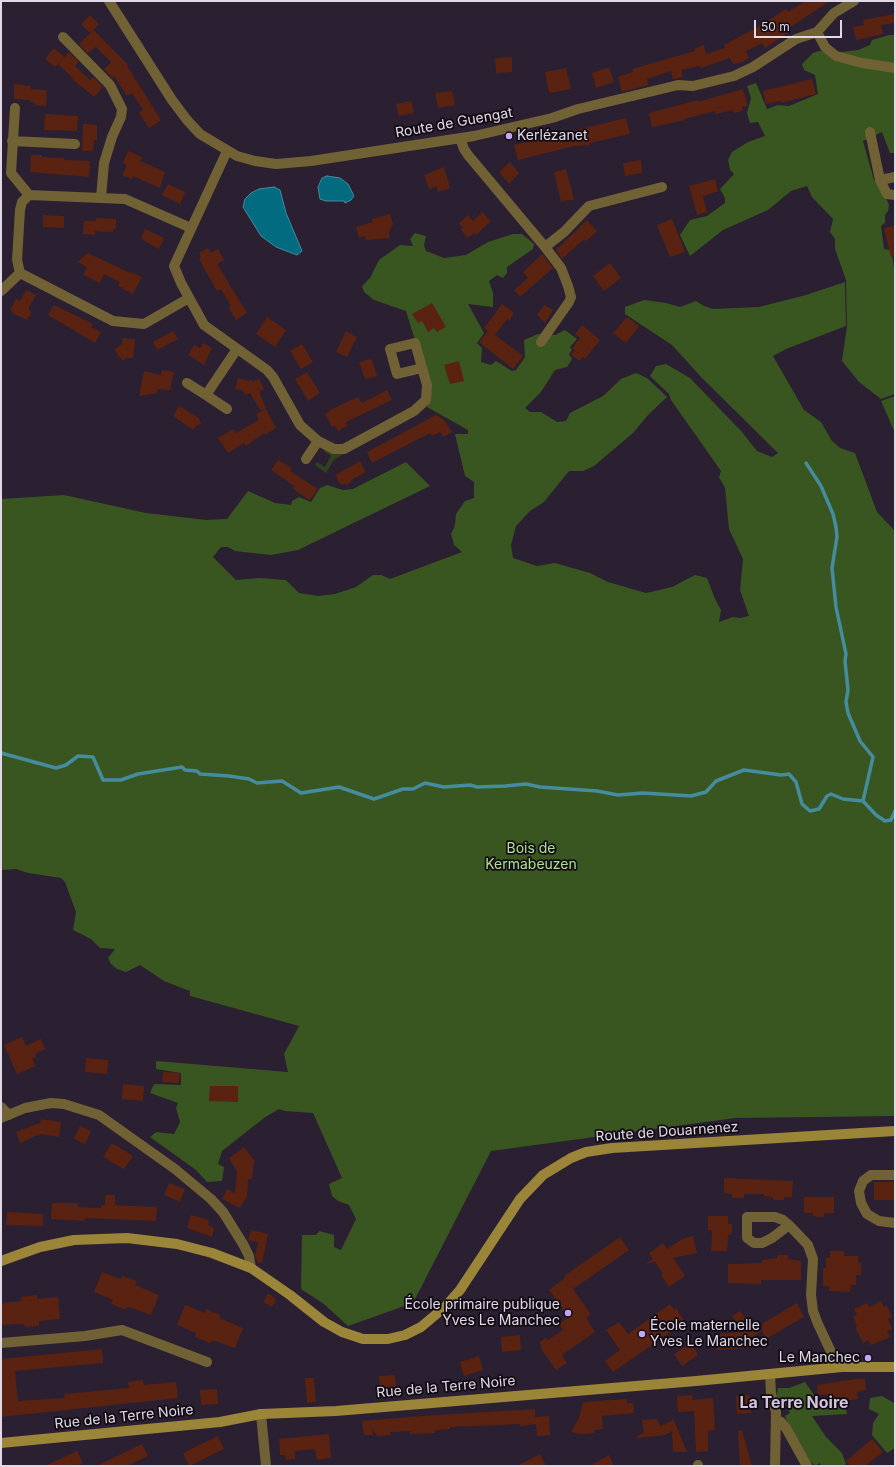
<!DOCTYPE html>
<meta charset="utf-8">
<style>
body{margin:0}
#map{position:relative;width:896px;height:1467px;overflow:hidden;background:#2b1f32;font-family:Inter,sans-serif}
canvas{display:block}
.frame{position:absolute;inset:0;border:2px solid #e1d9e6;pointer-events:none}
.scale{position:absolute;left:754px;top:20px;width:88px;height:18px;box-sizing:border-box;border:2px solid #e1d9e6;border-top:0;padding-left:5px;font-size:12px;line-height:14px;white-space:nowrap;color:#e1d9e6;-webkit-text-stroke:3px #110b14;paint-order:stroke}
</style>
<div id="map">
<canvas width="896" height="1467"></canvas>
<div class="frame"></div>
<div class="scale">50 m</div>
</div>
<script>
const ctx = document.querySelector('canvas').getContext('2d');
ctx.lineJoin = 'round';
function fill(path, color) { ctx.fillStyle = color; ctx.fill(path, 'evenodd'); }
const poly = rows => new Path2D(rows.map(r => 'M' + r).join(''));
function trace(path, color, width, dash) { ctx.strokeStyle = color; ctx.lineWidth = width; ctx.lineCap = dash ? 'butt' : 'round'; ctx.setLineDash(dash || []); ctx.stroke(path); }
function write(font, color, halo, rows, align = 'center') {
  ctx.font = font + ' Inter,sans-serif'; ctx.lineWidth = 3.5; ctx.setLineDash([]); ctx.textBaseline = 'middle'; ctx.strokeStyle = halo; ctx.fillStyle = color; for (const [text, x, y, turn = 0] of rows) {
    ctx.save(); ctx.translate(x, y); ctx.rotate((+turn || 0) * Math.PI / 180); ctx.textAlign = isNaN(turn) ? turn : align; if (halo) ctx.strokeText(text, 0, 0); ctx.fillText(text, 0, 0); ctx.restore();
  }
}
const green = poly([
 [326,449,347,452,334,460,326,473,315,465,317,462,325,467,331,456,324,451]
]);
const forest = poly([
 [889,35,895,35,895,153,890,153,882,132,863,141,874,180,883,190,889,205,888,211,885,215,885,223,881,226,884,249,891,250,895,272,895,394,881,399,859,382,842,361,847,326,846,280,835,249,835,239,830,232,833,219,812,197,807,186,791,191,768,210,723,230,690,256,680,235,690,220,707,216,725,203,725,198,720,189,734,174,730,170,728,160,732,152,748,142,765,136,758,122,750,123,747,113,751,98,747,86,756,83,767,109,778,105,789,106,818,94,815,75,804,70,802,64,813,53,819,51,841,52,858,50,870,45,872,40],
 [415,233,426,236,424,245,426,251,444,258,466,255,488,242,513,234,522,234,534,244,533,249,507,267,507,273,503,278,497,275,489,281,493,293,493,307,468,304,484,333,477,343,482,348,481,362,491,365,496,361,512,371,516,370,525,357,524,340,538,334,555,335,565,330,577,339,570,347,572,350,569,354,572,359,567,367,555,370,541,392,525,408,530,412,541,412,557,422,566,421,570,413,603,396,621,379,636,373,647,378,667,397,649,414,633,433,594,466,583,471,569,471,544,502,530,511,516,526,511,545,513,558,537,566,555,563,590,573,608,582,646,593,672,587,695,575,707,578,715,599,721,610,719,622,733,617,740,618,749,616,740,590,743,559,729,529,725,488,719,477,721,471,671,400,669,394,650,376,656,366,666,364,690,378,742,432,757,451,772,457,778,453,702,378,672,345,625,314,625,307,644,300,666,303,680,307,696,301,704,306,713,309,759,307,806,295,845,282,846,326,786,349,773,356,804,410,821,422,832,441,840,448,855,453,877,512,895,531,895,1116,735,1118,491,1151,413,1303,348,1326,324,1304,301,1289,302,1235,316,1235,319,1231,334,1235,334,1247,341,1250,356,1219,349,1205,338,1201,332,1196,329,1184,342,1178,313,1113,285,1111,279,1109,264,1118,222,1151,218,1164,224,1167,222,1181,207,1182,196,1170,150,1137,156,1132,174,1134,180,1122,176,1108,178,1103,150,1093,154,1084,181,1085,181,1073,156,1069,156,1061,288,1072,284,1054,299,1026,190,996,190,991,164,981,140,965,126,972,117,969,111,964,108,958,115,949,100,948,91,939,73,930,76,912,65,882,61,878,28,873,16,869,1,870,1,499,64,495,146,513,206,520,227,519,248,491,275,503,291,505,292,501,299,497,311,502,320,488,327,485,343,490,353,489,406,462,430,486,298,550,271,555,235,551,228,547,221,547,213,557,236,580,259,578,286,580,299,593,318,596,335,594,356,587,373,575,381,575,390,579,462,552,454,545,451,534,455,525,456,514,465,501,474,498,474,482,465,476,455,434,468,434,468,430,427,407,431,397,431,392,406,311,374,300,364,292,362,286,370,278,379,260,400,245,413,246,410,239],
 [895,396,895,433,881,401],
 [805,1382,821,1405,845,1405,847,1414,812,1416,826,1437,842,1453,846,1464,844,1466,821,1466,820,1463,815,1466,809,1460,787,1421,785,1416,790,1413,786,1405,782,1405,776,1397,778,1388,789,1388],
 [882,1396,894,1403,895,1448,887,1453,872,1435,873,1423,879,1414,869,1409,870,1398]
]);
const water = poly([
 [327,176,340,178,348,184,354,196,351,200,345,203,344,201,326,201,320,199,318,187,322,178,327,176],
 [274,187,280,190,286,213,302,251,297,255,276,247,261,236,243,207,245,199,251,193,259,189,274,187]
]);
const stream = poly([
 [806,463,821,486,833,514,836,527,837,537,832,568,836,607,846,654,845,661,848,690,846,702,848,713,860,741,873,757,863,801],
 [1,753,56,768,66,765,78,756,93,757,103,780,121,780,138,774,182,767,185,770,197,771,200,774,229,776,249,779,257,783,282,781,301,793,339,787,374,799,403,789,413,789,425,783,444,787,470,785,477,787,505,786,526,784,540,787,597,791,618,795,643,793,691,796,706,792,716,781,744,770,781,775,789,774,796,782,802,804,810,811,819,809,827,796,831,794,843,799,863,801,876,815,885,821,891,820,895,811]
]);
const building = poly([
 [806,1,830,1,789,28,791,31,765,48,762,43,746,51,749,58,742,62,733,64,730,58,701,68,700,66,681,70,683,77,673,79,671,71,647,79,648,85,622,92,618,77,633,72,632,69,695,51,694,49,704,45,706,54,725,48,724,45,758,27,786,9,788,12],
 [895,14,895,23,881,25,883,34,856,40,853,27,864,25,863,20],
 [90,15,99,24,90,33,81,24],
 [94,30,128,65,127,66,161,120,149,128,139,113,143,110,132,93,127,96,114,76,112,78,104,69,111,62,96,47,87,53,79,44],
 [54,48,64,57,55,67,45,59],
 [69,52,79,62,75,66,90,80,93,77,103,87,94,97,71,78,72,77,58,64],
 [512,57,512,72,496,73,495,58],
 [609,67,614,82,596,88,592,73],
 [566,68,571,89,549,93,545,72],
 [812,79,816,94,781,103,781,101,766,104,763,91],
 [14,84,31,86,31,89,47,90,46,106,35,105,35,103,30,102,30,100,14,99],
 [743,89,748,106,742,107,743,111,734,113,733,110,716,114,715,111,684,119,685,120,652,127,649,113,698,100,698,102],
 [452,91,455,105,438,108,435,93],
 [411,101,414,113,399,116,396,104],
 [45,114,78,116,77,131,44,130],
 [626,118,630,134,589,143,590,145,574,146,518,160,514,145],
 [83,124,97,125,97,140,94,140,93,151,82,151],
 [128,151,142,157,140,161,165,172,160,188,133,176,132,179,122,175,127,165,123,163],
 [31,155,42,155,42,157,64,158,64,160,90,161,89,177,30,172],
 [641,160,642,173,625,176,623,163],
 [510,162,519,173,509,184,499,172],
 [444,167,450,188,438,192,437,186,429,189,424,175],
 [566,169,574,199,561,202,554,172],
 [715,179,718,191,703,196,707,212,697,215,689,186],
 [168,184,185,192,180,204,162,195],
 [482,212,491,221,476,235,474,233,468,238,461,230,463,228,459,223,468,215,473,221],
 [390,214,393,224,389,232,390,238,366,240,365,236,359,238,356,227,373,222,372,219],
 [43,215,64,216,64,228,43,227],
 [96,218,116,219,116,229,113,229,113,232,95,231,95,235,83,234,84,221,96,221],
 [672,219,685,252,670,257,657,225],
 [587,220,597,231,586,241,584,239,562,259,556,250],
 [895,226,895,257,891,257,884,228],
 [145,229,164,238,159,249,141,239],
 [208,248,211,253,218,249,224,260,217,264,247,313,236,320,228,307,231,306,221,289,217,291,199,259,201,258,199,253],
 [88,253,130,273,131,272,142,277,133,294,122,289,123,288,118,286,120,282,104,274,100,283,83,275,87,267,77,262],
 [542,254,553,268,520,297,514,290,528,278,523,272],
 [610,263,621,278,604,291,593,276],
 [26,290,36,295,29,307,29,310,32,312,27,320,12,313,13,312,10,310,16,299,20,301],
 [432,303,446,327,437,332,434,328,428,332,422,321,418,323,412,314],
 [502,304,514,313,510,320,507,319,495,335,523,356,513,369,479,342,488,331,484,328],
 [54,305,93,324,91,327,101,332,95,343,48,315],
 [544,305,553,310,545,323,537,315],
 [267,317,286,330,275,347,256,334],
 [627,317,639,326,626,343,613,333],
 [582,325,600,340,585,359,583,357,579,361,571,354,575,350,572,348,580,338,575,334],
 [173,331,178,339,157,350,153,342],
 [346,331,357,337,347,357,336,352],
 [123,338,135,339,133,358,126,358,123,361,114,350,122,344],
 [203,343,212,348,204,365,188,355,194,345,200,348],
 [302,344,313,362,301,369,290,351],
 [371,359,377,376,365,379,359,362],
 [459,361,464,381,450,384,444,365],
 [162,370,174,372,170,390,158,389,157,393,139,396,144,371,161,375],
 [307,372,320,393,308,401,295,379],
 [238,378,249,381,252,380,253,382,259,379,264,389,259,392,266,408,261,411,250,393,245,395,242,390,235,389],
 [387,390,392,400,346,422,347,426,338,431,335,426,332,427,325,414,332,409,358,397,362,403],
 [179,406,199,418,201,424,196,426,193,430,173,416],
 [266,409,276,428,265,435,264,433,246,446,244,443,228,453,218,438,233,429,236,433,259,420,256,414],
 [436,415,444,420,452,432,443,437,440,432,432,436,430,433,372,463,367,452],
 [278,460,292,468,290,471,318,489,310,500,297,492,293,488,294,486,271,470],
 [360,461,366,472,353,479,347,486,346,483,341,485,335,475],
 [22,1037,26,1046,41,1039,45,1049,35,1054,36,1057,32,1059,36,1066,17,1074,4,1045],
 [86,1058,108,1060,107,1074,85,1072],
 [163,1072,180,1073,179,1083,162,1082],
 [123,1084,144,1086,143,1101,122,1099],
 [210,1086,238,1086,238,1102,209,1101],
 [41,1119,61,1122,59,1137,40,1134,20,1143,16,1132,40,1123],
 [80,1126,91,1131,85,1144,74,1139],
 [112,1143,133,1156,124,1169,103,1157],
 [244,1147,254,1160,252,1179,248,1179,247,1196,240,1208,222,1199,227,1189,235,1193,237,1172,229,1158],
 [724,1178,793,1181,792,1197,784,1197,784,1200,773,1200,773,1197,764,1196,764,1194,744,1194,744,1198,732,1198,732,1194,724,1193],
 [874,1182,895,1182,895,1200,874,1200],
 [169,1183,185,1189,180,1202,164,1195],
 [105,1195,115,1195,115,1205,157,1207,156,1221,85,1218,85,1221,51,1219,52,1203,78,1203,78,1207,101,1208,101,1205,105,1205],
 [804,1197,834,1197,834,1213,824,1213,824,1217,819,1217,813,1216,813,1213,804,1213],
 [7,1212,43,1214,43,1226,6,1225],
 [191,1215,209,1220,208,1225,214,1228,212,1237,187,1228],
 [708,1216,728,1216,728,1224,732,1224,732,1230,731,1235,728,1235,727,1251,711,1251,712,1230,708,1230],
 [251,1230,268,1234,262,1263,257,1262,255,1255,258,1242,248,1240],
 [693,1236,697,1253,673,1258,685,1276,669,1287,661,1275,663,1274,655,1262,646,1264,653,1259,649,1253,663,1243,667,1249,682,1239],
 [620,1237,629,1250,573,1289,591,1315,586,1318,595,1332,562,1355,567,1363,556,1370,542,1350,540,1342,546,1338,548,1340,563,1330,559,1324,569,1317,549,1290,565,1278,564,1276],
 [830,1251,844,1251,844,1256,858,1256,858,1263,861,1262,861,1275,856,1275,856,1285,851,1285,850,1292,829,1291,829,1286,823,1286,823,1268,826,1268,826,1258,830,1258],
 [777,1255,788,1255,788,1259,801,1261,801,1280,761,1280,761,1284,728,1283,728,1264,762,1263,762,1260,777,1258],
 [102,1272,121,1279,122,1276,137,1281,135,1285,159,1295,151,1315,132,1308,127,1307,126,1310,111,1304,113,1300,94,1292],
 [268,1293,276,1299,272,1307,263,1302],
 [37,1295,37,1299,58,1297,60,1319,39,1321,39,1326,25,1327,24,1324,19,1324,1,1325,1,1303,22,1301,21,1297],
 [881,1301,884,1307,887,1306,892,1317,888,1319,892,1329,887,1331,890,1337,871,1345,868,1340,863,1343,855,1327,857,1326,853,1316,857,1315,854,1309,867,1303,869,1307],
 [797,1303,804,1317,800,1319,766,1339,762,1331,746,1341,751,1348,717,1350,716,1334,743,1332,732,1316,740,1311,754,1331,762,1331,763,1323],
 [670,1304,674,1310,676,1308,685,1322,613,1372,605,1361,620,1350,606,1330,619,1322,628,1334],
 [185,1305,205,1313,206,1309,220,1315,219,1318,243,1328,235,1348,216,1341,211,1341,210,1343,195,1337,196,1333,177,1325],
 [520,1335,521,1350,502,1352,501,1337],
 [691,1343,698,1355,682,1366,674,1354],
 [102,1349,103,1363,15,1371,18,1401,65,1398,64,1394,129,1388,128,1382,143,1380,144,1385,176,1382,178,1398,1,1417,1,1359],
 [479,1356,483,1370,464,1376,460,1362],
 [395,1375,396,1388,380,1390,379,1376],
 [305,1378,314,1378,316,1402,307,1403],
 [855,1379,865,1379,866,1390,857,1392,858,1399,844,1401,843,1397,828,1399,827,1394,818,1395,817,1385],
 [217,1389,218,1404,201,1405,200,1390],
 [692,1395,693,1400,713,1398,715,1430,708,1431,708,1451,696,1452,694,1411,678,1412,677,1396],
 [750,1395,751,1413,737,1414,736,1396],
 [627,1399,627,1403,633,1403,634,1413,602,1416,603,1429,594,1430,595,1433,580,1434,571,1432,579,1418,583,1402],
 [535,1409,535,1417,549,1416,550,1435,537,1436,536,1424,520,1426,520,1424,450,1427,450,1429,435,1430,435,1433,410,1434,410,1431,390,1432,391,1435,377,1436,372,1428,373,1435,364,1435,362,1421,421,1416],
 [673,1418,687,1452,673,1452,672,1431,665,1435,638,1438,637,1436,644,1433,642,1420,657,1419,660,1426,672,1421],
 [742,1430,752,1466,740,1466,738,1431],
 [329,1434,331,1458,317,1460,315,1449,295,1451,295,1459,286,1460,285,1455,280,1455,279,1439],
 [218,1436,224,1449,189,1466,183,1453],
 [872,1439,883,1452,865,1466,850,1466,846,1461],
 [142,1444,148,1456,127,1466,96,1466],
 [77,1451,83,1463,76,1466,45,1466],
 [540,1454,546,1466,517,1466],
 [609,1455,614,1466,590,1466]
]);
const street = poly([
 [109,1,172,100,187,120,200,134,237,156,255,161,276,164,311,161,474,136,552,118,578,109,645,93,678,85,693,86,734,76,753,67,796,39,817,32,834,13,854,1],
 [817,32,825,47,836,56,862,63,895,68],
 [63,37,110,85,122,109,121,117,112,137,104,163,101,198],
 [15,108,11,173,29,195],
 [870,132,880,180],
 [460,138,464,149,468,155,545,247,561,268,568,286,571,297,569,302,541,342],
 [12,141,75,144],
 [227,151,174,266,181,283,204,325,267,370,273,377,300,425,318,441,334,449,344,449,414,411,426,400,427,385,415,343,390,349,397,374,422,368],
 [895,177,880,180,887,194,895,195],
 [545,247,564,232,589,206,662,187],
 [1,291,20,273],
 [189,298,144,324,113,321,20,273,17,260,20,210,22,202,29,195,125,199,191,228],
 [187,383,206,395],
 [227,409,206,395,237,349],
 [306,459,318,441],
 [1,1107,9,1115],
 [1,1118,25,1108,51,1103,64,1104,99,1115,175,1169,211,1199,223,1212,243,1244,249,1256,251,1268],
 [895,1175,871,1175,863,1181,859,1191,861,1203,867,1214,879,1221,895,1223],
 [789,1225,772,1238,762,1243,754,1243,747,1238,747,1217,775,1217,783,1220,789,1225,808,1245,813,1259,811,1295,813,1311,818,1324,832,1354,834,1367],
 [1,1343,85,1336,122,1330,207,1362],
 [770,1374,771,1394,776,1412,775,1466],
 [261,1414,266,1466],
 [776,1420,781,1422,786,1428,807,1466],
 [698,1466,698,1465]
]);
const secondary = poly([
 [1,1261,40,1247,74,1240,127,1238,177,1244,212,1253,251,1268,290,1295,324,1322,342,1332,363,1339,388,1339,405,1335,421,1327,446,1306,460,1290,520,1199,543,1175,571,1158,586,1152,612,1148,895,1131],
 [1,1443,220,1422,261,1414,336,1411,696,1381,842,1367,895,1367]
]);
const markers = [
 [509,136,4,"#c5a6f0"],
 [568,1313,4,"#c5a6f0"],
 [642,1334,4,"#c5a6f0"],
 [868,1358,4,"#c5a6f0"]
];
const streetNames = [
 ["Route de Guengat",454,123,-10],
 ["Route de Douarnenez",667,1132,-4],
 ["Rue de la Terre Noire",446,1387,-5],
 ["Rue de la Terre Noire",124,1417,-6]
];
const poiNames = [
 ["Kerlézanet",517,136],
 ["École primaire publique",560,1305,"right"],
 ["Yves Le Manchec",560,1321,"right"],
 ["École maternelle",650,1326],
 ["Yves Le Manchec",650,1342],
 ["Le Manchec",860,1358,"right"]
];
const parkNames = [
 ["Bois de",531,849],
 ["Kermabeuzen",531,865]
];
const quarterNames = [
 ["La Terre Noire",794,1403]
];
fill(green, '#2e421e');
fill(forest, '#395621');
fill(water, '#026b7f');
trace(water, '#458c9e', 1);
trace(stream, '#458c9e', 3.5);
fill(building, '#5a2311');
trace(street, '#706235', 10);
trace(secondary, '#9b8538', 10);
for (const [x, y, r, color] of markers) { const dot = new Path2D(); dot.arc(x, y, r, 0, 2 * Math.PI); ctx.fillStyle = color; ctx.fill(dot); trace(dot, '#110b14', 1.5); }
write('14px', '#e1d9e6', '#110b14', streetNames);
write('14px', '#e1d9e6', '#110b14', poiNames, 'left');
write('14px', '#b2e090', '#110b14', parkNames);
write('bold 16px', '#d3c3dc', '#110b14', quarterNames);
</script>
